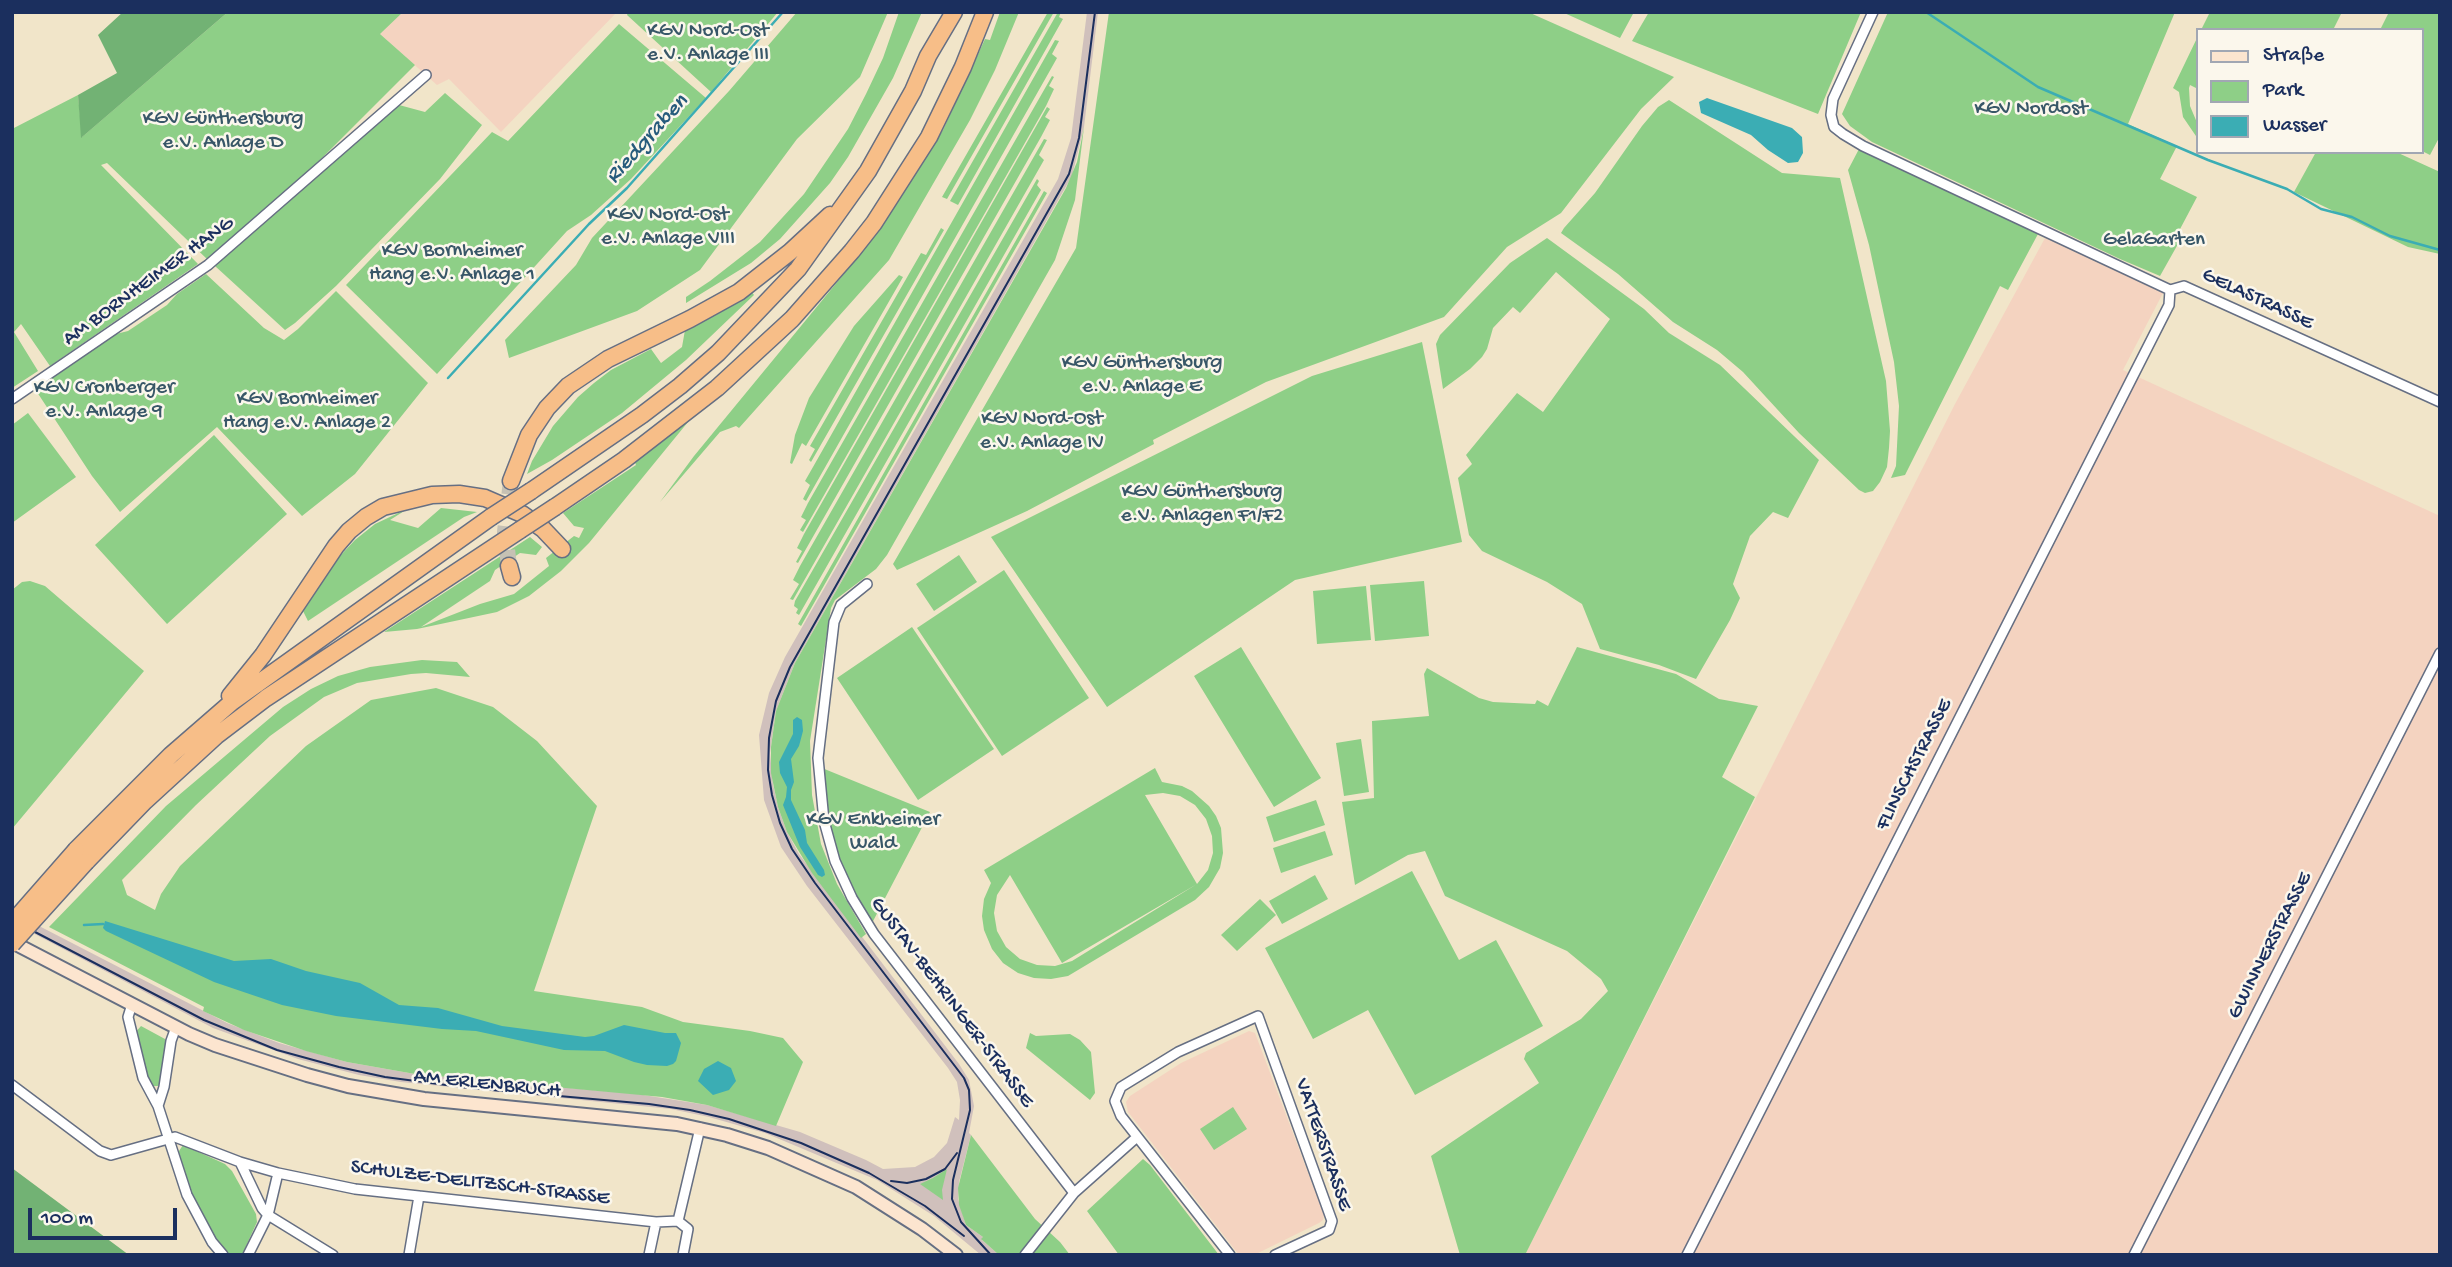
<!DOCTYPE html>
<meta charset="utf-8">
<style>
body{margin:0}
#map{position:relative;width:2452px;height:1267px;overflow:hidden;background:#f1e5c9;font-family:"Gochi Hand",sans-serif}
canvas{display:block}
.frame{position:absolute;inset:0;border:14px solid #1b2f5e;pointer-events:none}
.legend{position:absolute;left:2196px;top:28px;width:228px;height:126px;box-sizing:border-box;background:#fbf7ec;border:2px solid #a1a7b3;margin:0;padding:9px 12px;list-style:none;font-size:21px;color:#1b2f5e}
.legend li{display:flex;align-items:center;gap:14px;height:35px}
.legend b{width:35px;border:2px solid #a1a7b3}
.scale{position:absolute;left:28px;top:1208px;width:149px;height:32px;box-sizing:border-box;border:4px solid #1b2f5e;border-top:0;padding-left:9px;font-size:21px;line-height:24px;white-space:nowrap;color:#1b2f5e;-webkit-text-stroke:5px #fbf7ec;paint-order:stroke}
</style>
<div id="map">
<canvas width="2452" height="1267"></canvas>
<div class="frame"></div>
<ul class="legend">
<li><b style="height:9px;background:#fce5cf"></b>Straße</li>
<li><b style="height:19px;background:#8ecf87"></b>Park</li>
<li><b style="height:19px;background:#3badb4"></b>Wasser</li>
</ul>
<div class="scale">100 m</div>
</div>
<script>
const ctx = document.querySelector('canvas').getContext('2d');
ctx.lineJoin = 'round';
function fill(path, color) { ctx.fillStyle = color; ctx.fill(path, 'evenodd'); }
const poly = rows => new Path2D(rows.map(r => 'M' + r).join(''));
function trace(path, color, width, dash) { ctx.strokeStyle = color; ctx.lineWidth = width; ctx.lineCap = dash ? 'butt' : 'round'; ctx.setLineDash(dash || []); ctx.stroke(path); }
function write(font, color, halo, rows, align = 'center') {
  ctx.font = font + ' "Gochi Hand",sans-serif'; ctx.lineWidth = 5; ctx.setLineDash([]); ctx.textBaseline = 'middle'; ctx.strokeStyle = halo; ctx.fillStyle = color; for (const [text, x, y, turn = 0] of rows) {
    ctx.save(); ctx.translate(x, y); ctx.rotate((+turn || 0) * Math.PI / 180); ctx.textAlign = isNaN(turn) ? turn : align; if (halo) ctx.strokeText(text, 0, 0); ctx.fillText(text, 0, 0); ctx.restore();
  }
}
const built = poly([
 [403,12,617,12,501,132,449,79,437,85,380,34],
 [2045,238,2163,293,2123,370,2440,516,2440,1255,1525,1255,1955,404],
 [1249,1031,1255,1033,1324,1215,1323,1220,1319,1223,1254,1255,1239,1255,1128,1112,1126,1102,1130,1096,1181,1063]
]);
const industrial = poly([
 [1087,12,1098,12,1084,127,1072,176,795,663,776,711,770,753,773,784,778,807,787,832,799,854,959,1064,969,1080,974,1106,969,1133,971,1135,959,1182,958,1199,966,1225,983,1237,982,1240,999,1255,981,1255,934,1216,877,1180,765,1133,709,1117,671,1109,401,1082,359,1075,298,1059,213,1028,12,922,12,912,227,1023,279,1043,347,1062,415,1074,637,1094,707,1105,800,1132,866,1160,883,1169,915,1167,934,1157,947,1143,955,1117,959,1120,960,1100,957,1082,948,1068,807,886,781,847,764,800,759,735,769,693,785,657,1058,179,1071,138]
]);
const green = poly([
 [228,12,403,12,380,34,415,65,308,172,208,260,107,163,101,165,198,264,50,366,21,324,14,332,38,371,12,388,12,129,78,95,82,137],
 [628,12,778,12,711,92,627,15],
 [797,12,888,12,860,77,797,139,700,270,637,311,509,358,505,340,576,265,592,238,729,91],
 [899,12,922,12,893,78,848,157,830,183,780,239,751,263,686,303,686,297,710,281,760,242,804,194,848,129,866,94,883,58],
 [1000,12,1019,12,995,70,970,120,889,260,739,428,736,426,720,432,660,502,694,456,843,275,899,200,943,130,985,39,990,40],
 [1048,12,1054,12,947,199,942,197],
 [1058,12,1061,12,1059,17,1063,19,958,205,950,201],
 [1109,12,1528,12,1674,77,1641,109,1561,213,1507,247,1444,317,1266,382,1153,440,1154,444,1027,511,897,570,893,564,1076,248],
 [1562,12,1634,12,1620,38],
 [1649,12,1861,12,1818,114,1632,41],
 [1888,12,2175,12,2128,124,2177,146,2160,179,2197,197,2179,231,2178,244,2160,276,2120,259,1872,142,1850,126,1842,114],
 [2210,12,2223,13,2342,12,2333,30,2201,30],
 [2389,12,2440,12,2440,136,2430,155,2422,151,2422,30,2380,30],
 [619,24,706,98,631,179,591,215,567,231,437,374,346,285,492,132,508,141],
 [2198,36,2198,89,2190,85,2189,88,2190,106,2198,125,2198,139,2183,117,2179,92,2173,88],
 [1055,40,1059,41,1052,54,1057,58,1048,74,806,501,803,499,810,485,805,481,813,467],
 [1052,76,1054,77,1049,86,1054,89,1046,106,803,532,800,530,806,520,801,517,808,503],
 [445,93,482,125,440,179,336,286,295,323,285,330,215,266,399,105,425,112],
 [1669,100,1782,173,1840,178,1886,381,1890,431,1889,448,1887,467,1880,482,1873,491,1865,493,1859,490,1799,433,1743,372,1717,350,1673,322,1618,274,1561,233,1564,228,1595,193,1642,126,1658,107],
 [1047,107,1050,109,1045,117,1050,120,1041,137,798,563,796,562,802,551,797,548,804,534],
 [1084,127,1075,200,1055,260,887,555,876,569,835,600,831,608,810,741,812,795,821,844,837,884,866,934,861,938,812,873,787,832,778,807,771,773,771,747,776,711,795,663,1066,188,1077,162],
 [1044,139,1047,140,1039,155,1044,160,793,600,790,599,799,584,793,580,800,566],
 [1859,149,2038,234,2008,290,2000,286,1905,475,1891,478,1896,466,1899,406,1894,362,1869,245,1848,170],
 [2316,152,2396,152,2440,172,2440,254,2408,247,2294,192],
 [1037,179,1039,181,1037,185,1041,190,799,615,796,613,798,609,794,606,795,601],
 [1044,191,1047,193,801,626,798,624],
 [941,228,944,230,811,462,809,460,815,449,810,446,921,253,926,255],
 [1547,238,1644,309,1669,333,1720,365,1819,460,1788,518,1773,512,1750,536,1733,584,1740,598,1730,620,1696,679,1659,665,1600,649,1582,604,1547,582,1482,551,1469,535,1458,478,1472,464,1466,455,1517,393,1543,412,1610,319,1556,272,1520,313,1513,307,1493,328,1487,349,1482,357,1470,369,1443,389,1436,344,1440,335,1510,263],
 [206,274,264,328,284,340,298,329,336,291,428,383,355,474,302,516,217,427,120,512,92,476,35,389,116,334,128,331,167,305,177,294],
 [899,275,903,277,806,446,802,443,792,464,790,463,795,435,809,398,854,326],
 [751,291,754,295,686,360,622,413,552,460,527,474,532,461,553,426,578,397,594,383,611,370,651,349,661,363,682,347,685,330],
 [1422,342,1462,542,1295,580,1107,707,991,537,1312,376],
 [697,411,589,543,561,571,529,596,497,612,417,629,384,632,530,537,542,547,536,555,520,553,495,570,490,581,421,627,480,604,514,594,549,566,546,558,574,536,579,538,584,528,574,526,563,513,636,465,634,460],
 [28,413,76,477,12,523,12,425],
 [214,435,287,514,167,624,95,545],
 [409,508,390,520,418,528,441,508,477,512,464,517,308,621,303,611,338,558,355,540,375,524],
 [959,555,977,582,934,611,916,584],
 [1004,570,1089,698,1002,756,917,628],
 [30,581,45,586,144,671,12,829,12,590,22,582],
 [1424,581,1429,636,1375,641,1370,585],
 [1366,586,1371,640,1317,644,1313,591],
 [912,627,994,749,918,800,837,678],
 [1241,647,1321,778,1274,807,1194,676],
 [1577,647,1676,674,1719,699,1758,706,1722,777,1755,797,1525,1255,1460,1255,1431,1156,1539,1083,1524,1059,1526,1053,1581,1019,1608,991,1601,979,1567,951,1445,896,1425,851,1408,855,1355,885,1342,802,1374,798,1372,721,1429,716,1424,674,1427,668,1479,698,1493,702,1535,704,1537,700,1548,706],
 [422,660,457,662,470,677,426,673,411,674,357,683,324,697,270,736,196,805,122,880,127,895,155,910,161,894,180,866,306,746,371,700,436,688,493,707,537,741,597,806,534,991,642,1007,683,1022,750,1031,783,1038,803,1062,776,1126,707,1105,662,1097,415,1074,347,1062,306,1051,244,1030,203,1011,204,1007,49,927,166,806,283,707,311,689,338,676,370,667],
 [1361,739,1369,792,1344,796,1336,743],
 [822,768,930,812,871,925,839,863,828,827],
 [1155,768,1162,782,1182,786,1192,791,1209,806,1216,816,1221,828,1223,853,1220,868,1209,887,1195,900,1068,976,1051,979,1034,978,1018,973,1003,963,992,949,984,930,982,916,984,899,991,883,984,870],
 [1163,793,1180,796,1195,805,1206,819,1212,836,1213,853,1208,870,1197,884,1145,795],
 [1010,875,1062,963,1197,884,1072,961,1055,966,1037,965,1020,959,1006,947,997,931,994,913,997,895],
 [1316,800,1325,825,1274,842,1266,817],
 [1325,831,1333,855,1281,873,1273,848],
 [1412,871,1459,960,1496,940,1543,1026,1415,1095,1368,1010,1313,1039,1265,948],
 [1315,875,1328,899,1282,924,1269,901],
 [1260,899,1276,915,1237,951,1221,935],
 [141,1026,165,1039,168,1048,161,1083,158,1086,152,1086,148,1082,134,1034],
 [1030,1033,1036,1036,1070,1034,1080,1040,1091,1052,1095,1093,1090,1100,1026,1048],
 [1233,1107,1247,1129,1214,1150,1200,1129],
 [971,1135,1035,1219,1060,1242,1070,1255,999,1255,981,1239,983,1237,966,1225,959,1205,958,1188],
 [183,1145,225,1164,232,1171,256,1214,257,1222,242,1255,230,1255,215,1237,192,1196,177,1154],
 [1143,1159,1150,1165,1219,1255,1119,1255,1087,1211],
 [947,1169,942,1190,943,1200,920,1184,933,1178]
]);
const forest = poly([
 [123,12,228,12,81,138,78,95,117,73,98,35],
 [12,1168,129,1255,12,1255]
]);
const water = poly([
 [1707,98,1792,128,1802,137,1803,153,1798,162,1788,163,1768,150,1751,135,1701,113,1699,102],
 [797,717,802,720,803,731,799,746,791,759,794,782,791,790,791,800,805,830,807,843,824,870,825,875,822,877,818,875,800,847,783,805,786,797,787,787,780,773,779,762,793,734,793,720],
 [105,921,234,961,271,959,306,971,360,983,399,1005,438,1008,502,1026,585,1037,594,1036,624,1025,665,1033,676,1033,681,1043,676,1061,673,1064,667,1066,647,1065,634,1062,605,1051,564,1050,476,1031,442,1029,336,1016,282,1005,214,982,106,931,103,928],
 [718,1061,731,1068,736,1081,729,1090,713,1095,698,1081,704,1069]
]);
const stream = poly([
 [1926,12,2038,87,2208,160,2287,189,2321,209,2352,217,2390,236,2440,250],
 [448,378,589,224,627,188,783,12],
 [84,925,103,924]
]);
const motorwayTunnel = poly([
 [509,566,505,532,511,481]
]);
const minor = poly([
 [1873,12,1833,99,1831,115,1834,127,1843,134,1863,146,2170,290,2184,286,2440,402],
 [12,399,208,265,426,75],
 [867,584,841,605,834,622,818,758,824,821,835,861,852,898,874,934,1074,1193],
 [132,1004,128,1017,143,1078,158,1106,187,1195,212,1242,223,1255],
 [12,1085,100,1151,111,1155,175,1137,240,1162,278,1173,355,1189,656,1222,678,1221],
 [158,1106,164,1087,171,1041,176,1027],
 [240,1162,262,1208,268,1215,333,1255],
 [678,1221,700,1128],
 [678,1221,688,1229,683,1255],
 [248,1255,268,1215,278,1173],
 [409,1255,419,1196],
 [649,1255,656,1222],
 [1025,1255,1074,1193,1137,1137],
 [1230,1255,1121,1116,1115,1101,1121,1087,1178,1052,1258,1016,1332,1221,1329,1230,1275,1255],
 [1687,1255,2169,305,2170,290],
 [2134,1255,2440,653]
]);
const secondary = poly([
 [12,942,189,1034,215,1045,307,1075,348,1086,424,1099,677,1124,727,1135,768,1148,856,1187,922,1229,956,1255]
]);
const motorway = poly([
 [511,481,529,435,547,408,568,386,608,359,690,319,739,292,790,252,830,215],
 [531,491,642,415,680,386,718,353,798,269,868,171,913,91,928,56,954,12],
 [555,507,624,460,717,388,792,319,852,251,874,223,929,137,963,67,985,12],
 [509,566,512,577],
 [230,696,263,655,336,546,349,531,366,517,383,507,432,495,459,494,485,498,522,514,543,529,562,549],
 [76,850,171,755,232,702,491,517],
 [86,862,145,801,216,736,266,698,520,530]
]);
const tram = poly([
 [12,920,204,1020,277,1050,339,1067,385,1077,469,1088,649,1104,690,1110,729,1119,801,1143,869,1173,925,1206,964,1236],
 [891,1181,907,1183,926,1179,945,1169,957,1153],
 [991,1255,961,1222,952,1199,953,1180,970,1110,969,1090,964,1078,815,883,792,849,780,823,772,795,768,770,769,738,776,701,790,667,1069,174,1079,138,1095,12]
]);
const motorwayBridge = poly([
 [491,517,531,491],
 [520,530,555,507],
 [12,923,76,850],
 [12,944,86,862]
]);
const parkNames = [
 ["KGV Nord-Ost",708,32],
 ["e.V. Anlage III",708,56],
 ["KGV Nordost",2031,110],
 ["KGV Günthersburg",223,120],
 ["e.V. Anlage D",223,144],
 ["KGV Nord-Ost",668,216],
 ["e.V. Anlage VIII",668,240],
 ["GelaGarten",2154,241],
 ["KGV Bornheimer",452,252],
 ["Hang e.V. Anlage 1",452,276],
 ["KGV Günthersburg",1142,364],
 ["e.V. Anlage E",1142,388],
 ["KGV Cronberger",104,389],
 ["e.V. Anlage 9",104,413],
 ["KGV Bornheimer",307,400],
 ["Hang e.V. Anlage 2",307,424],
 ["KGV Nord-Ost",1042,420],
 ["e.V. Anlage IV",1042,444],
 ["KGV Günthersburg",1202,493],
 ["e.V. Anlagen F1/F2",1202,517],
 ["KGV Enkheimer",873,821],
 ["Wald",873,845]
];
const streetNames = [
 ["AM BORNHEIMER HANG",149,282,-36],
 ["GELASTRASSE",2257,300,25],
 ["FLINSCHSTRASSE",1915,765,-63],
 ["GWINNERSTRASSE",2271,946,-63],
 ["GUSTAV-BEHRINGER-STRASSE",951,1003,53],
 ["AM ERLENBRUCH",487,1085,6],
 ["VATTERSTRASSE",1322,1145,71],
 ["SCHULZE-DELITZSCH-STRASSE",480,1184,7]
];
const waterNames = [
 ["Riedgraben",648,140,-48]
];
fill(built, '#f4d3c0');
fill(industrial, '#d0c0bc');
fill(green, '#8ecf87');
fill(forest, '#72b274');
fill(water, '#3badb4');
trace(stream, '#3badb4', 2.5);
trace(motorwayTunnel, '#c6c1b4', 16, [16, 8]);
trace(minor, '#666f83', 12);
trace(secondary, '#666f83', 16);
trace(motorway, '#666f83', 19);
trace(minor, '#fff', 9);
trace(secondary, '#fce5cf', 12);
trace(motorway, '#f7be88', 16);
trace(tram, '#1b2f5e', 2);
trace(motorwayBridge, '#666f83', 19, []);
trace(motorwayBridge, '#f7be88', 16);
write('21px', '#385768', '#fbf7ec', parkNames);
write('21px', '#1b2f5e', '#fbf7ec', streetNames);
write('italic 23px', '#265b7c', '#fbf7ec', waterNames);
</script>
